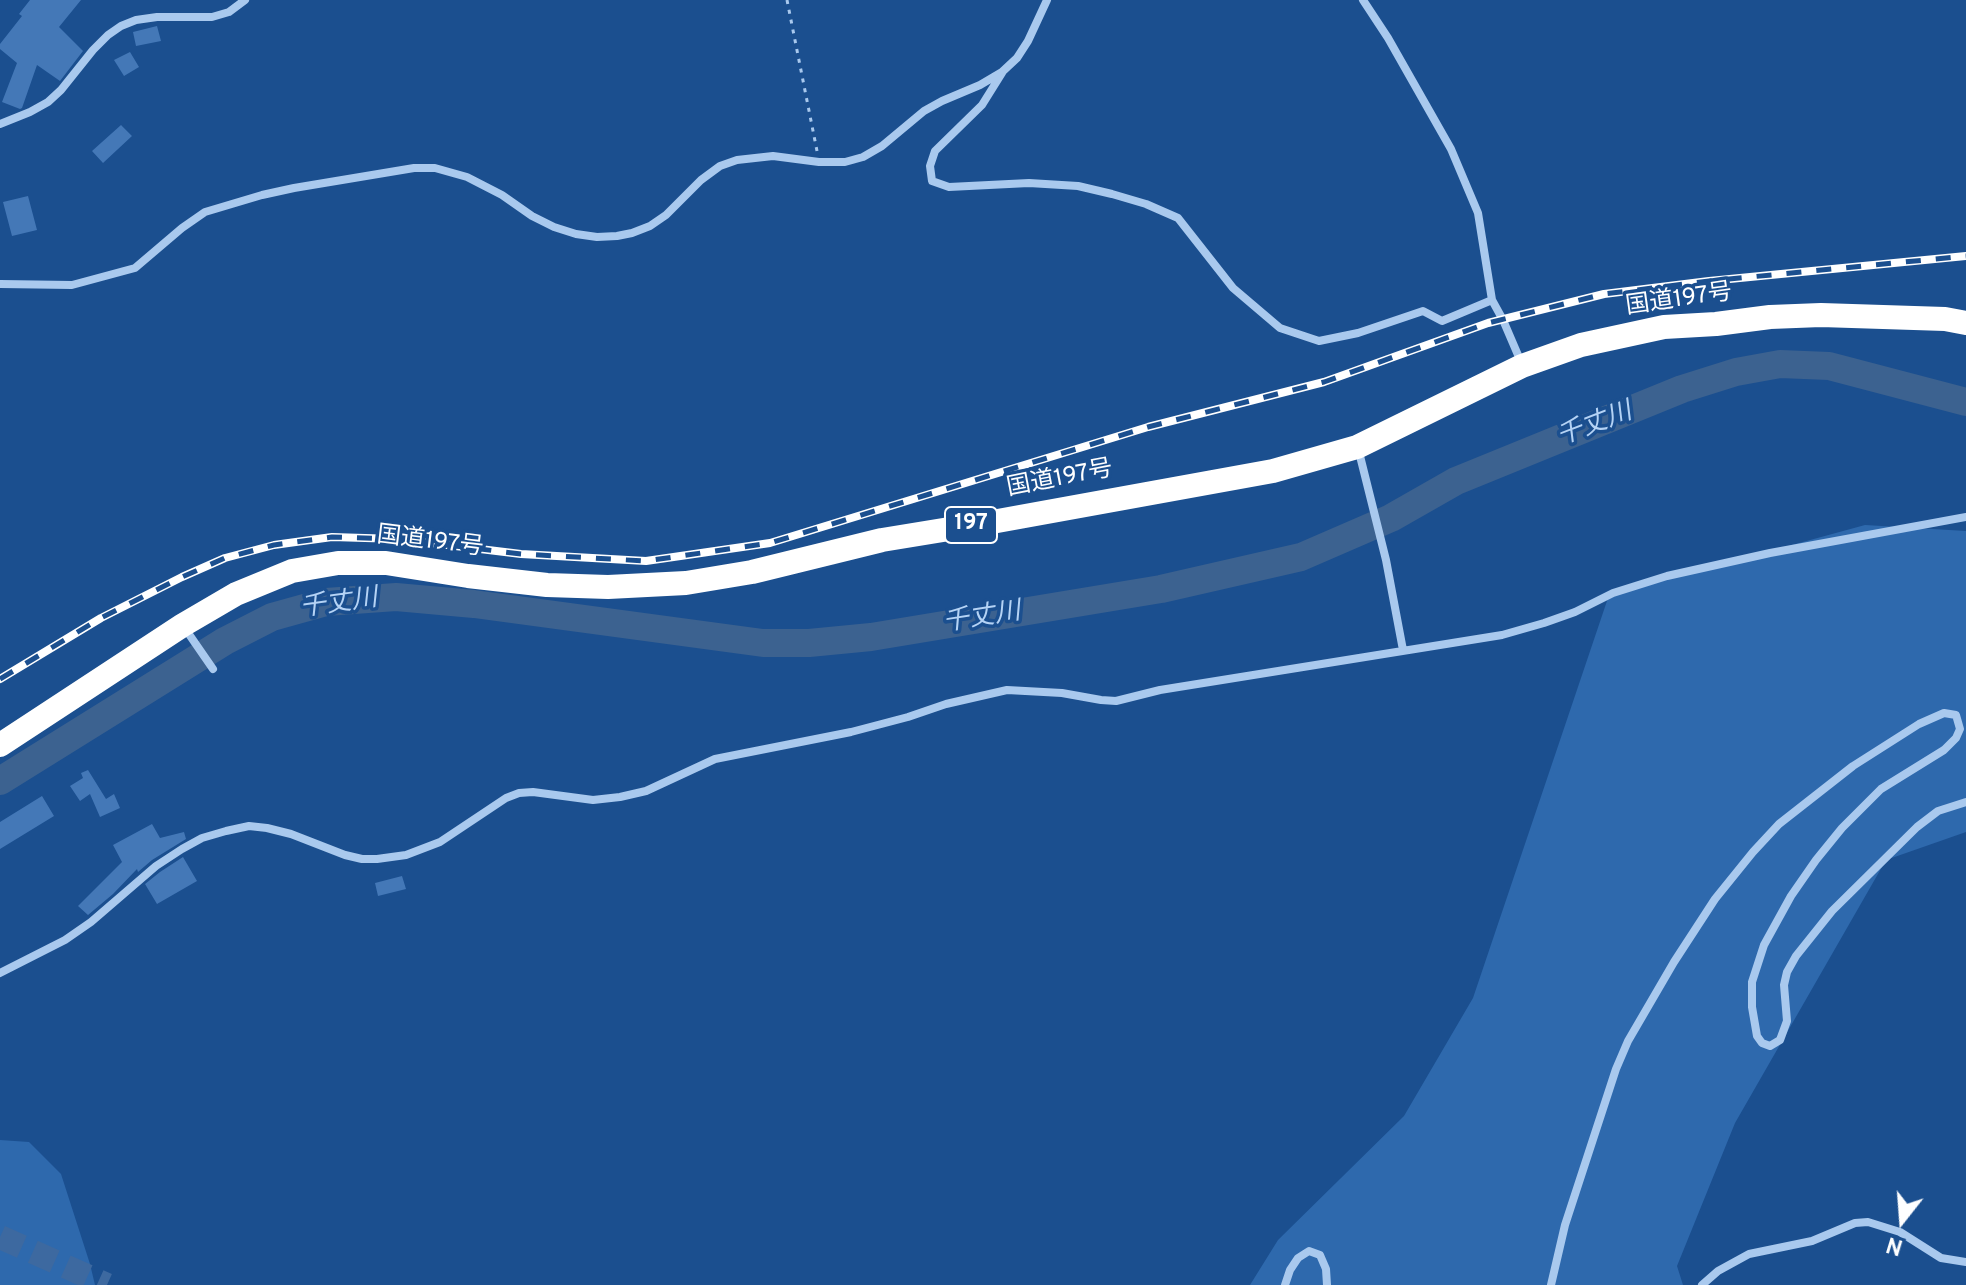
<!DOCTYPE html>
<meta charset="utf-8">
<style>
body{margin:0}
#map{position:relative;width:1966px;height:1285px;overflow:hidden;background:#1b4f8f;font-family:Overpass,sans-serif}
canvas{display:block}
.north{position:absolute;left:1862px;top:1181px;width:80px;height:80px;-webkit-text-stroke:6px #1b4f8f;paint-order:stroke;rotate:197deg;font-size:22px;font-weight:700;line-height:32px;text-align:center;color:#fff}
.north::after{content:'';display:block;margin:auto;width:28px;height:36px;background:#fff;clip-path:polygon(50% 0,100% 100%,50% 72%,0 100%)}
</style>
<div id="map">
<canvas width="1966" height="1285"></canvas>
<div class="north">N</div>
</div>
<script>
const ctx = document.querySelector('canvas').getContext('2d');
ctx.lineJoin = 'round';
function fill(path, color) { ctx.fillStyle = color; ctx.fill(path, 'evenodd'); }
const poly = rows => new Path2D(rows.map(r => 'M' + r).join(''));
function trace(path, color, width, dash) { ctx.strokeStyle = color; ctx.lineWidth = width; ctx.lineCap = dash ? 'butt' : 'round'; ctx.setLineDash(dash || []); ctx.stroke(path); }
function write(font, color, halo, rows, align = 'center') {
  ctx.font = font + ' Overpass,"Noto Sans JP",sans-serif'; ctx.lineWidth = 7; ctx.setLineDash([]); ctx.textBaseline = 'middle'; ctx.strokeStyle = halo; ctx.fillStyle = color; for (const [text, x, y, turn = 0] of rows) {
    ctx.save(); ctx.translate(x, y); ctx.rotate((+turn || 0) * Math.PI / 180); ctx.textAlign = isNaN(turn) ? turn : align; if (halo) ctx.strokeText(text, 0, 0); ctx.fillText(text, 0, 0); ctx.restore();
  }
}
const green = poly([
 [1865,525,1966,531,1966,832,1886,860,1735,1123,1677,1266,1683,1285,1250,1285,1278,1240,1404,1116,1473,998,1609,595],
 [0,1140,29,1142,61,1174,90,1264,95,1285,0,1285]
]);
const river = poly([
 [0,781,225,641,272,617,326,602,396,597,474,604,763,643,809,643,871,637,1161,589,1301,557,1391,518,1456,481,1682,389,1736,372,1780,364,1829,366,1966,402]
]);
const building = poly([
 [30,0,81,0,59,27,83,51,60,81,37,65,22,108,20,109,2,102,17,63,0,49,0,44,22,16,19,14],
 [157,26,161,41,136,46,133,32],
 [130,52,139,67,124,76,114,60],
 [121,125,132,136,103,163,92,151],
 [28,196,37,230,12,236,3,202],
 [88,770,106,799,114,794,120,808,100,817,90,794,80,801,70,786,83,778,81,773],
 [42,796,54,816,0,849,0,822],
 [152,824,160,838,184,832,186,839,152,860,138,872,137,869,113,894,88,915,78,906,122,862,113,845],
 [183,857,197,881,157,904,145,884,160,872],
 [402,876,406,889,378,896,375,883]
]);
const highwayTunnel = poly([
 [0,1237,107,1285]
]);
const path = poly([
 [787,0,817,151]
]);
const street = poly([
 [1363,0,1388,38,1451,149,1478,213,1492,300,1503,320,1521,362],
 [1002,73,982,105,935,151,930,166,932,181,949,187,1029,183,1078,186,1112,194,1146,204,1178,218,1233,288,1280,328,1319,341,1358,333,1423,311,1442,321,1492,300],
 [0,124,30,112,48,102,61,90,93,50,108,35,121,26,136,20,157,17,212,17,229,12,245,0],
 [0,284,72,285,135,268,182,228,205,212,262,195,294,188,414,168,435,168,467,177,502,195,532,216,554,227,576,234,597,237,617,236,632,233,650,226,666,215,701,180,720,166,737,160,773,156,819,162,845,162,863,157,882,146,924,111,942,101,980,85,1002,72,1017,58,1028,41,1047,0],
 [1358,448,1386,560,1403,650],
 [184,627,213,669],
 [0,973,65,940,91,922,156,866,182,849,202,838,226,831,249,826,267,828,291,834,345,855,362,859,377,859,406,855,440,842,506,798,519,793,533,792,593,800,620,797,646,791,715,759,851,732,908,717,946,704,1007,690,1062,693,1101,700,1116,701,1160,690,1502,635,1544,623,1575,612,1613,593,1667,576,1770,553,1966,517],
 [1285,1285,1290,1270,1298,1258,1309,1251,1320,1255,1326,1269,1327,1285],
 [1551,1285,1565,1225,1616,1069,1628,1041,1674,962,1715,899,1753,852,1779,824,1853,766,1919,724,1944,713,1956,715,1960,729,1956,738,1944,750,1881,789,1842,828,1816,860,1791,896,1764,945,1752,982,1752,1007,1757,1036,1762,1043,1770,1046,1780,1040,1787,1021,1784,985,1787,972,1796,956,1832,911,1917,827,1938,811,1966,802],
 [1702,1285,1718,1271,1749,1254,1812,1241,1855,1223,1868,1222,1900,1232,1941,1258,1966,1262]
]);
const highway = poly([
 [0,745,183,625,236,594,292,571,338,563,386,563,468,576,547,585,608,587,686,583,752,572,882,540,992,522,1273,471,1357,447,1522,366,1581,345,1664,327,1716,324,1770,317,1821,315,1945,319,1966,323]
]);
const rail = poly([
 [0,679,101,618,182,577,225,558,274,545,332,537,398,539,521,554,646,561,770,543,1148,427,1324,382,1488,323,1604,294,1709,281,1966,256]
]);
const shields = [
 [971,525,52]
];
const shieldNames = [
 ["197",971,525]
];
const streetNames = [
 ["国道197号",1679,301,-8],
 ["国道197号",1060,480,-11],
 ["国道197号",430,543,7]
];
const waterNames = [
 ["千丈川",1595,426,-21],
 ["千丈川",339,605,-8],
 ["千丈川",982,619,-9]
];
fill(green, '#2e69ad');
trace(river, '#3c6290', 28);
fill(building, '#4478b7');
trace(highwayTunnel, '#3d69a0', 24, [24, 12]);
trace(path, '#a9c9ee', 3, [4, 6]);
trace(street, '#a9c9ee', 8);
trace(highway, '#fff', 24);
trace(rail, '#fff', 8);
trace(rail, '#1b4f8f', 5, [15]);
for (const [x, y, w] of shields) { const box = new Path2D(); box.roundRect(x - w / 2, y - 18, w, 36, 6); ctx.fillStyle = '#1b4f8f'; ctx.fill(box); trace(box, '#fff', 2); }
write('bold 22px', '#fff', null, shieldNames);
write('24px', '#fff', '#1b4f8f', streetNames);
write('italic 26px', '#b5d3f5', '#1b4f8f', waterNames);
</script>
